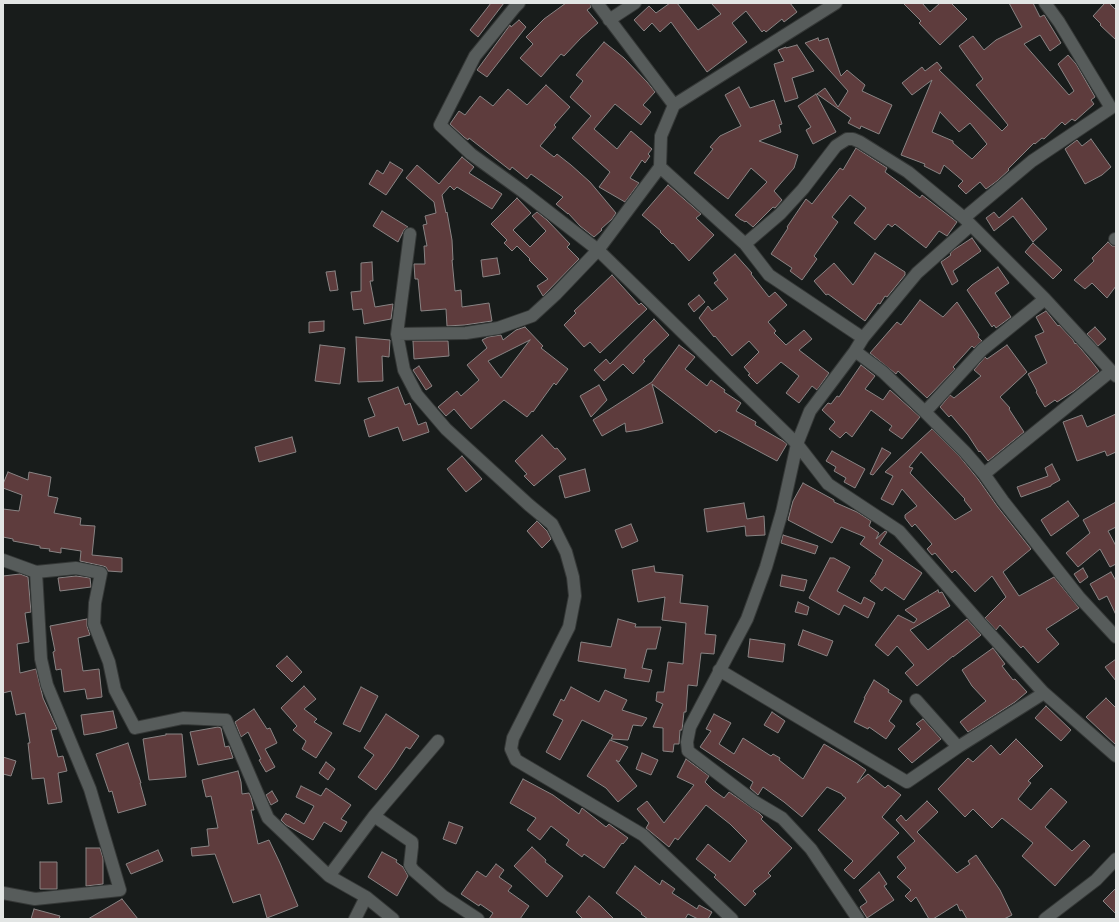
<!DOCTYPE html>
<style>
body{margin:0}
#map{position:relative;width:1119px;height:922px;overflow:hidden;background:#181c1b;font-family:"Sofia Sans Condensed",sans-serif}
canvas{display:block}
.frame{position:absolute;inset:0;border:4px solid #e2e5e4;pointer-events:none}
</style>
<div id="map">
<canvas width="1119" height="922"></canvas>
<div class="frame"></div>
</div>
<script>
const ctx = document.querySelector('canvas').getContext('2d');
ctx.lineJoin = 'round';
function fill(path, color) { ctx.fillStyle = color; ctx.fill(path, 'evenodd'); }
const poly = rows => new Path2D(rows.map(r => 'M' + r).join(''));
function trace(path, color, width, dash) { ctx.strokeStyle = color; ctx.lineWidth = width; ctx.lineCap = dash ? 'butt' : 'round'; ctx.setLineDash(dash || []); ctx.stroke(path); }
const building = poly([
 [491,3,504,3,478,37,470,30,491,3],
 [566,3,590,3,591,7,587,10,598,23,581,38,564,56,561,54,541,77,520,58,533,44,526,37,544,19,566,3],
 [670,3,677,3,698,30,721,14,711,3,790,3,797,12,784,22,782,19,766,32,764,30,762,32,746,11,732,23,747,42,707,72,671,22,660,32,652,23,644,31,634,20,649,6,656,13,670,3],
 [903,3,922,3,930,12,940,3,951,3,967,19,940,45,919,23,921,21,903,3],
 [1009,3,1033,3,1040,17,1044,15,1061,43,1050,51,1040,35,1024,44,1069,95,1074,91,1058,64,1068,55,1076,64,1095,97,1091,100,1094,104,1075,121,1072,119,1065,125,1062,122,1044,139,1042,138,1035,144,1034,143,1008,169,1009,170,997,181,986,189,980,182,966,194,958,186,963,181,944,165,940,174,924,166,925,164,901,155,932,80,912,95,902,83,922,67,925,71,937,62,942,68,939,70,1002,131,1008,125,976,85,983,79,959,46,973,36,984,50,996,40,1022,27,1009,3],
 [940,112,959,132,970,123,987,144,972,159,953,143,953,141,932,132,940,112],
 [1105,3,1109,3,1116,10,1116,40,1100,25,1101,24,1093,16,1105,3],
 [519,20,526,27,487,77,477,70,510,25,511,27,519,20],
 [818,38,819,41,828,38,841,76,847,70,865,85,862,91,892,105,879,134,861,126,860,129,848,123,851,118,817,94,825,88,838,107,848,91,805,43,818,38],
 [604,42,624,58,647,82,655,92,643,105,651,112,641,125,615,104,594,129,617,149,631,131,652,149,648,154,650,156,645,163,642,160,630,178,639,183,625,202,599,187,610,172,572,138,591,116,570,97,583,81,576,75,604,42],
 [797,45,814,71,792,78,798,98,785,102,774,64,784,61,778,50,786,47,786,48,797,45],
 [546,85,570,107,554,125,556,127,540,146,554,157,557,154,571,165,590,182,616,213,612,219,601,229,602,230,594,237,580,226,568,213,568,214,556,204,563,197,531,174,527,179,512,167,510,170,469,138,468,140,464,137,450,124,459,111,465,115,480,96,493,106,508,89,527,105,546,85],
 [739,87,750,108,774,100,782,124,779,125,781,132,759,141,798,155,794,168,774,191,782,200,775,208,773,207,753,227,746,221,745,222,742,220,741,220,735,215,767,182,751,168,728,199,694,173,713,149,710,147,720,136,741,126,725,95,739,87],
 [816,94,836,132,813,144,806,130,811,127,798,106,816,94],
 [1091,139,1111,167,1102,175,1085,184,1065,149,1077,140,1082,146,1091,139],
 [856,148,887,168,885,172,920,198,922,195,957,222,947,236,939,231,926,248,895,224,892,227,888,224,875,240,854,223,866,208,850,195,832,217,838,222,814,256,817,259,802,280,790,271,792,268,771,254,788,228,787,227,806,199,812,204,840,168,843,170,856,148],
 [462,157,474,167,469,173,502,194,492,209,457,187,454,190,450,186,442,195,446,213,447,212,452,240,453,260,452,260,455,291,461,290,462,307,489,303,492,321,464,325,447,326,446,309,421,311,418,279,415,279,414,264,425,264,424,246,427,246,423,225,427,224,425,216,436,213,434,202,406,178,417,165,439,184,462,157],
 [390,162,403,170,386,195,369,184,377,170,383,174,390,162],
 [668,185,701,214,696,218,714,235,689,261,673,243,672,244,660,232,661,231,642,215,668,185],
 [517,198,531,213,513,230,530,247,546,231,532,216,537,212,547,220,570,244,567,247,579,259,543,296,537,286,548,279,529,260,530,259,517,246,512,251,504,243,507,240,491,224,517,198],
 [1022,198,1047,229,1033,242,1013,216,994,231,986,218,994,212,999,218,1022,198],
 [382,211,408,227,404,230,398,242,373,226,382,211],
 [972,238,981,251,953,271,958,281,952,285,941,262,951,255,950,254,952,251,972,238],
 [1108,242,1112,246,1116,246,1116,286,1107,298,1092,283,1085,289,1074,280,1094,261,1092,258,1108,242],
 [1033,243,1062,270,1053,279,1025,252,1033,243],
 [875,253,905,272,905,275,887,297,885,296,880,304,878,303,865,321,828,294,826,295,814,281,834,263,853,285,875,253],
 [735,254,752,273,751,274,769,297,775,292,787,305,768,322,776,331,774,333,786,345,804,330,812,339,799,350,829,373,817,390,812,386,799,403,786,393,799,376,781,362,757,384,748,375,750,374,744,367,759,352,749,341,732,356,715,336,714,337,699,318,708,306,712,311,728,299,714,283,718,280,713,273,735,254],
 [497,258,500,274,483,277,481,260,497,258],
 [372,262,373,281,370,281,375,307,393,304,391,319,364,324,362,309,353,310,351,292,361,291,361,263,372,262],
 [998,267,1009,283,995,293,1011,317,996,328,994,325,992,327,967,290,972,285,998,267],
 [335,271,338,290,330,291,326,272,335,271],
 [612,275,639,305,641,303,647,309,600,353,590,342,584,347,564,325,576,313,574,311,612,275],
 [699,295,705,302,694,312,688,304,699,295],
 [920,300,943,317,957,302,979,335,978,337,982,341,974,348,972,346,953,367,955,369,927,398,898,371,896,374,870,353,897,322,901,325,920,300],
 [1046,311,1058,326,1059,325,1073,340,1075,344,1076,343,1092,362,1099,371,1074,391,1057,402,1055,400,1045,407,1036,392,1037,391,1028,374,1047,363,1035,336,1044,332,1036,317,1046,311],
 [654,319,669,335,643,360,645,361,633,374,623,364,604,381,594,370,606,359,610,364,654,319],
 [324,321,324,331,309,333,309,322,324,321],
 [525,327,543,346,541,348,568,369,556,385,554,383,533,412,532,411,527,417,504,400,471,429,454,409,446,416,438,407,457,391,461,396,479,380,467,365,487,348,482,340,488,337,501,335,503,340,516,330,525,327],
 [530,340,501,378,488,361,530,340],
 [1095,327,1106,339,1098,346,1087,334,1095,327],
 [356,337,390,340,389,357,382,356,383,381,358,382,356,337],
 [413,341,448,341,449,356,414,359,413,341],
 [320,345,345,348,340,384,315,381,320,345],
 [679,345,695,357,685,369,707,386,711,380,725,390,724,392,741,403,736,411,756,422,755,425,783,441,787,444,777,461,719,430,716,433,652,384,663,423,639,430,626,432,625,423,602,436,593,420,652,382,679,345],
 [1007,345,1027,372,1000,397,1010,408,1009,409,1024,432,988,461,980,451,979,452,968,435,951,415,949,417,940,407,950,395,954,398,981,376,974,370,985,357,987,359,1007,345],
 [861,365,875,376,865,389,883,400,890,390,920,417,902,439,889,430,892,426,871,410,852,437,846,432,840,438,829,429,835,422,822,410,828,403,831,404,837,396,839,397,861,365],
 [419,366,432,386,426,390,413,370,419,366],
 [599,385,607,400,591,417,580,396,599,385],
 [398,387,405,405,410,403,418,425,426,422,429,432,403,441,398,427,369,437,364,420,375,416,368,398,398,387],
 [1116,414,1116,452,1107,456,1105,451,1077,461,1063,422,1082,415,1087,427,1116,414],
 [932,429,960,457,978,479,997,506,1031,549,1003,572,1019,596,1054,577,1079,608,1046,629,1059,644,1038,663,1023,646,1021,648,1000,625,996,630,985,618,1006,597,992,576,975,592,955,570,952,573,935,553,932,555,927,549,932,544,915,524,912,527,905,518,905,515,917,506,902,489,893,505,881,499,893,476,885,472,932,429],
 [921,452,965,499,964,500,972,510,955,520,910,473,913,468,909,467,921,452],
 [542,435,555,449,557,448,566,459,534,486,524,476,527,474,515,461,542,435],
 [292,437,296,452,259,462,255,447,292,437],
 [882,448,891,453,873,475,870,474,882,448],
 [832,451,865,469,855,488,844,482,846,478,834,471,836,467,826,461,832,451],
 [462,456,482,479,466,492,447,469,462,456],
 [1052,464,1060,480,1051,485,1051,486,1021,497,1017,487,1048,476,1045,468,1052,464],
 [585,469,590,491,565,498,559,476,585,469],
 [8,472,28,480,29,472,51,477,48,496,58,498,54,513,81,518,80,525,95,526,92,555,122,558,122,572,108,571,106,567,103,566,80,561,81,551,61,548,61,553,49,551,50,549,40,548,40,546,13,541,13,539,3,537,3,509,19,511,22,495,3,488,3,484,8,472],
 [803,483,834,500,834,502,857,512,871,521,869,526,879,533,876,539,885,531,887,532,879,544,922,573,904,600,885,587,882,591,870,581,876,574,875,574,883,560,860,544,865,537,841,527,832,543,788,520,793,501,803,483],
 [1068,501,1079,516,1051,536,1041,520,1068,501],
 [1116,502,1116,527,1108,531,1116,546,1116,564,1110,567,1100,549,1078,567,1066,553,1090,533,1083,520,1116,502],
 [744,503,747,519,764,516,765,535,746,536,745,526,707,532,704,509,744,503],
 [537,521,547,531,551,539,542,548,527,531,537,521],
 [631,524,638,541,622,548,615,530,631,524],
 [783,535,818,546,815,554,781,543,783,535],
 [830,558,834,558,850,567,837,591,861,604,864,597,875,603,868,618,844,605,839,615,809,598,830,558],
 [654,566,655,572,683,575,680,603,708,606,705,634,716,635,714,654,701,653,697,686,688,685,686,712,684,712,682,730,680,730,679,744,674,744,673,752,663,751,663,728,653,727,663,704,656,701,657,692,664,692,668,662,683,664,686,623,662,620,665,597,638,602,632,570,654,566],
 [1083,568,1088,577,1080,583,1074,574,1083,568],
 [1111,572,1116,581,1116,615,1107,596,1099,600,1090,584,1111,572],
 [20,574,28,577,31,612,25,613,29,642,17,644,20,673,36,669,43,698,57,729,51,730,58,757,63,756,67,771,58,773,62,802,48,804,44,778,32,779,28,743,30,743,25,713,16,715,11,691,3,693,3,576,20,574],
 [782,575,807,580,804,591,780,586,782,575],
 [76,576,90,578,91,587,60,591,58,578,76,576],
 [938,590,939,593,942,592,950,606,910,630,928,650,967,619,981,635,953,657,953,656,917,686,905,673,914,665,897,646,888,656,875,645,898,615,914,623,917,619,905,610,938,590],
 [798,602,809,607,807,615,795,612,798,602],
 [87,619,87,626,90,635,78,638,83,671,99,669,102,697,87,699,85,689,64,692,61,669,56,670,53,652,55,651,50,626,87,619],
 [618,619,636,624,635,627,661,627,656,649,647,649,642,668,652,670,649,682,624,678,626,669,578,661,581,642,611,647,618,619],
 [803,630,833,641,827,656,798,645,803,630],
 [750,639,785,644,783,662,748,657,750,639],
 [993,648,1005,664,1002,666,1013,680,1015,679,1027,692,1015,702,968,732,960,722,986,701,972,686,962,670,993,648],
 [287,656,302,672,292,682,276,666,287,656],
 [1116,659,1116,681,1105,667,1116,659],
 [874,680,889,690,888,692,902,701,889,721,895,726,886,739,869,727,868,729,854,722,865,698,864,698,874,680],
 [304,686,316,699,304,709,317,719,314,722,332,733,316,758,302,749,306,741,293,730,297,726,281,708,304,686],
 [361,687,378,696,360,732,343,724,361,687],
 [571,687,599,702,605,690,627,700,622,710,647,718,642,726,633,725,628,740,611,739,613,735,582,720,560,760,546,752,563,720,553,715,561,699,564,701,571,687],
 [1106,698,1116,708,1116,745,1086,717,1106,698],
 [1046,706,1071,730,1061,741,1035,718,1046,706],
 [254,709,267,729,270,728,277,743,265,749,275,767,266,772,259,760,261,759,248,732,241,737,235,722,254,709],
 [113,711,117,728,101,732,84,735,81,715,113,711],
 [772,712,785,721,778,733,764,725,772,712],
 [386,714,419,736,410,749,406,747,393,767,376,790,358,777,374,755,364,748,386,714],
 [714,714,731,723,719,744,734,754,743,738,771,756,773,754,780,758,779,760,803,779,824,744,856,763,866,770,857,783,868,774,885,788,888,785,901,795,882,817,899,833,854,879,844,870,853,861,818,830,846,798,842,795,842,794,827,787,802,817,784,802,763,787,758,795,750,788,753,782,700,747,711,731,706,729,714,714],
 [923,719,941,739,912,763,898,749,921,729,916,724,923,719],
 [218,727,221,728,225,747,229,746,233,758,198,765,190,732,218,727],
 [166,734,182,734,186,777,149,780,143,739,166,735,166,734],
 [1016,739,1043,766,1028,781,1031,783,1018,799,1031,810,1051,788,1067,802,1045,827,1072,851,1084,840,1090,846,1055,886,1022,856,1033,843,1002,818,992,828,973,809,965,817,938,789,968,758,973,762,991,745,1000,755,1016,739],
 [610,740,628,747,619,762,616,760,637,786,618,802,606,788,587,776,610,740],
 [128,743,141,783,140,783,146,805,118,813,112,791,109,792,96,754,128,743],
 [642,753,658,760,651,775,636,769,642,753],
 [3,757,16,761,11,776,3,774,3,757],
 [686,759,709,776,705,782,713,790,724,798,729,792,759,813,763,817,761,819,792,848,768,873,771,876,753,891,756,894,745,906,714,877,716,875,696,859,708,844,730,862,747,841,730,824,706,805,678,840,675,838,669,847,646,828,649,823,637,809,647,801,664,823,694,785,677,777,686,759],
 [326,762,335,769,328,780,319,773,326,762],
 [238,771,241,782,242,794,249,793,251,797,254,810,251,810,258,844,269,840,280,863,298,906,267,918,260,894,233,903,215,854,192,856,191,848,209,846,207,829,218,828,211,796,206,797,202,780,238,771],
 [523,779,553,795,579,814,582,808,606,827,609,824,628,838,623,844,622,843,604,868,584,854,582,857,566,845,569,840,551,826,540,840,527,830,536,818,510,803,523,779],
 [301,786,321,796,326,788,351,805,341,819,347,822,341,832,324,822,313,840,286,825,281,820,286,813,287,815,288,814,304,824,314,806,296,797,301,786],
 [272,791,278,801,271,805,266,795,272,791],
 [927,801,938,812,917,832,957,873,970,864,968,861,976,855,1000,890,1012,915,1004,919,967,919,962,910,960,911,957,904,933,919,929,919,916,897,911,902,905,896,911,890,897,877,906,868,897,857,915,841,896,820,901,815,906,821,927,801],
 [449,822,463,827,456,844,443,839,449,822],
 [532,847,546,860,545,862,563,876,547,897,514,866,532,847],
 [86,848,100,848,103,858,103,884,86,886,86,848],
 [158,850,163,861,131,874,126,864,158,850],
 [382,852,397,860,396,862,403,867,408,876,397,896,368,877,382,852],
 [40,862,57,862,57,889,40,889,40,862],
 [496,864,504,870,499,877,512,886,508,891,529,906,520,919,489,919,493,913,480,904,479,906,461,894,477,871,486,877,496,864],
 [635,866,660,885,662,880,675,889,672,893,697,909,699,905,712,912,708,919,698,919,688,914,685,919,648,919,641,914,642,913,616,893,635,866],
 [879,872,887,884,884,886,894,900,867,918,860,907,867,902,859,890,879,872],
 [1116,888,1116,914,1103,901,1116,888],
 [589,896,600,905,614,919,583,919,576,912,589,896],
 [122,899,138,919,88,919,122,899],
 [34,909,60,916,59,919,31,919,34,909]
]);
const minor = poly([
 [519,3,515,7,475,56,440,125,471,154,522,191,598,250,660,167,661,136,674,105,836,3],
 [597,3,674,105],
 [609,20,635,3],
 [660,167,745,244,769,275,863,338],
 [964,218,1032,161,1111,108,1059,22,1045,3],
 [410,234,397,334,404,370,417,395,446,429,529,505,552,524,566,552,573,577,575,596,569,627,513,738,511,749,516,760,643,835,732,919],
 [1115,239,1116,239],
 [745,244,780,214,803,189,836,146,847,139,853,139,860,142,908,172,964,218,1045,299,1116,376],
 [397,334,466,333,498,328,532,316,556,294,598,250,797,444,828,484,899,531,981,624,1043,692,1116,756],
 [855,351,883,372,925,412,965,452,984,474,1003,501,1079,597,1116,637],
 [925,412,982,350,1045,299],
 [984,474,1111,371],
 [3,560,36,572,76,568,101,573,95,603,94,624,109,662,115,690,135,728,183,718,226,720,268,818,329,876,366,897,393,919],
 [719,670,907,782,958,747,1044,693],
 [916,700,958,747],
 [374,816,412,842,412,847,410,865,413,870,443,896,478,919],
 [329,876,374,816,438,741],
 [3,893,35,899,120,890,90,789,47,685,41,659,36,572],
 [355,919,366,897],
 [858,919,811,849,782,818,755,802,688,751,687,742,690,727,747,619,766,567,782,512,797,444,810,411,855,351,863,338,917,273,971,225],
 [1045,919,1096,880,1116,859]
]);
fill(building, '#5e3c3d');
trace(building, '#898484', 1);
trace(minor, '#353837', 14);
trace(minor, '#575c5b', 12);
</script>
